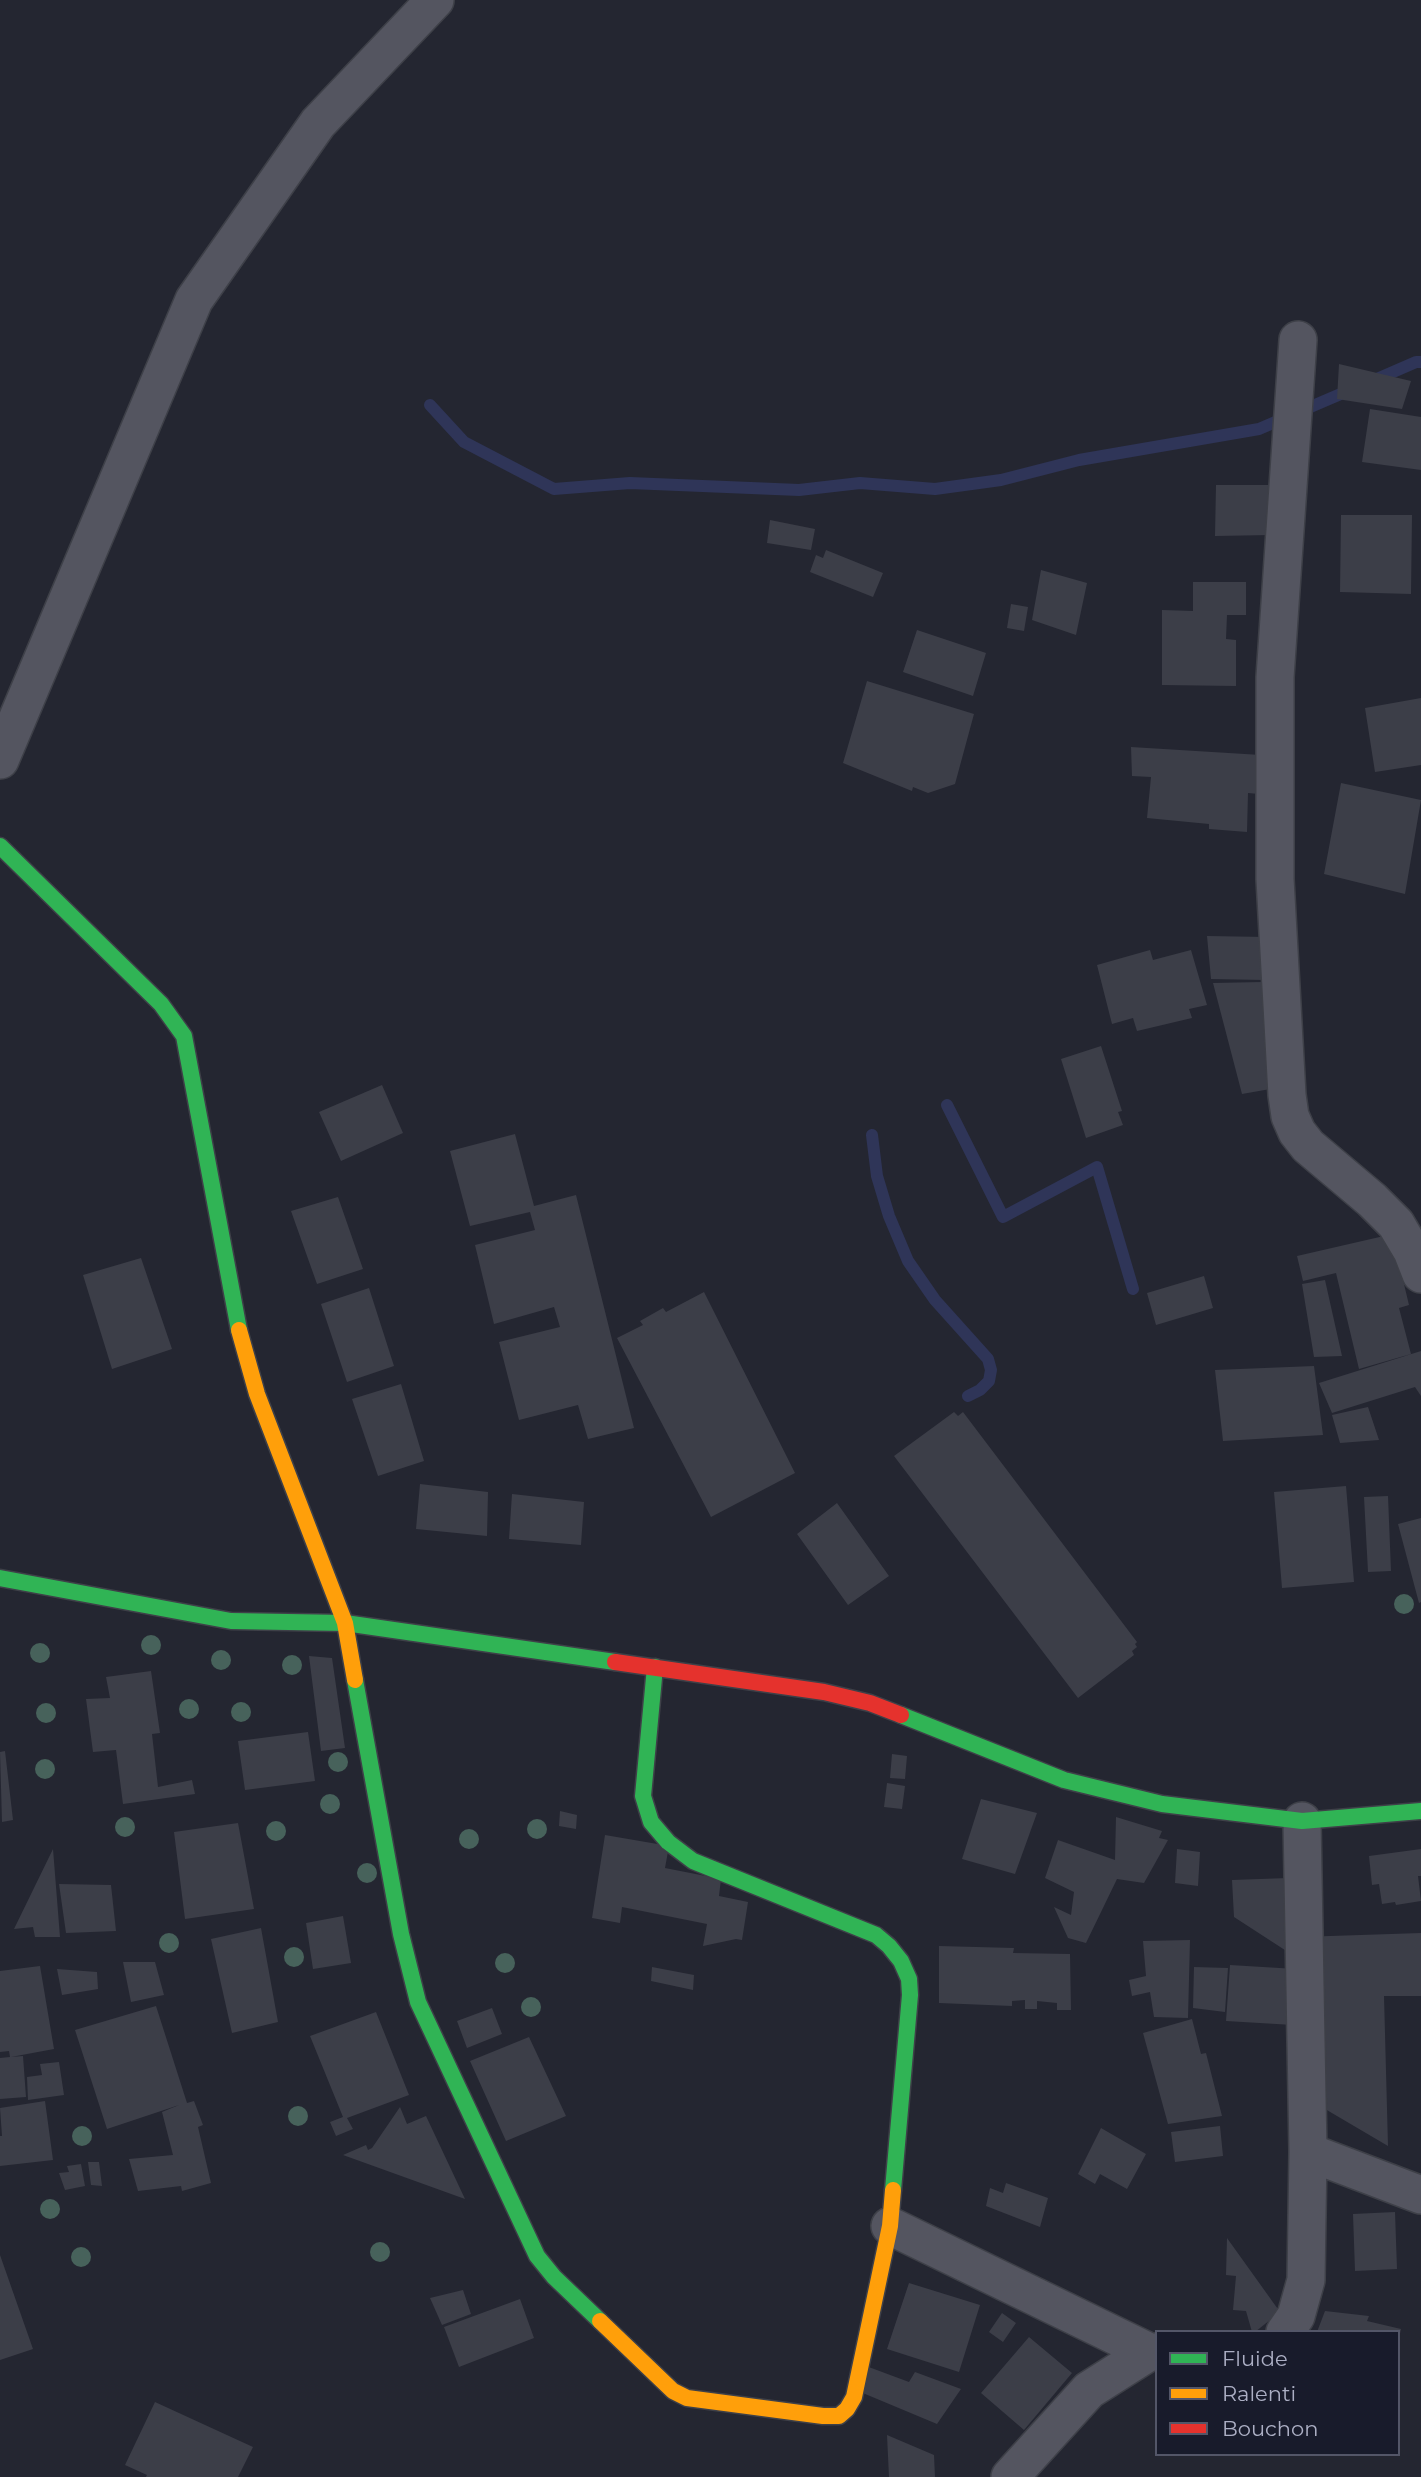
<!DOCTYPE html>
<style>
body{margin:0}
#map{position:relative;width:1421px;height:2477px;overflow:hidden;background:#242631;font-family:Montserrat,sans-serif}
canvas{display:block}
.legend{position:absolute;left:1155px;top:2330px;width:245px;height:126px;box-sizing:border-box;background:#181b2b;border:2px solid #535668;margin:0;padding:9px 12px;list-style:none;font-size:21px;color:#acafc4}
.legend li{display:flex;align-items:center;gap:14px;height:35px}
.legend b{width:35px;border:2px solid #535668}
</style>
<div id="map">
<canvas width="1421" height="2477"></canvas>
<ul class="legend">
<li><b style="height:9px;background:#30b455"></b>Fluide</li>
<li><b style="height:9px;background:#ff9f0a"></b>Ralenti</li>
<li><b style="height:9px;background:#e5322d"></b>Bouchon</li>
</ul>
</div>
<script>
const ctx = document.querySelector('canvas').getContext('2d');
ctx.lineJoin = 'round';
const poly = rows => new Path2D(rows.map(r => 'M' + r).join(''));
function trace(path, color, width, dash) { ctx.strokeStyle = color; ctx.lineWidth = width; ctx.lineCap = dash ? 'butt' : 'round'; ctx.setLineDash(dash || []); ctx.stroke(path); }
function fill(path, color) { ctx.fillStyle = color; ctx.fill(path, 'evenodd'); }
const stream = poly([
 [1370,382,1416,362,1421,362],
 [430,405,464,442,554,489,630,483,799,490,860,483,935,489,1001,480,1079,460,1259,429,1350,390],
 [947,1105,1003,1217,1097,1167,1133,1289],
 [872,1135,877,1176,889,1216,908,1261,935,1300,988,1359,991,1370,989,1381,980,1390,968,1396]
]);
const building = poly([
 [1339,364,1411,381,1402,409,1337,399],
 [1370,409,1421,417,1421,470,1362,462],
 [1216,485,1274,485,1271,535,1215,536],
 [1341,515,1412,515,1411,594,1340,592],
 [770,520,815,529,811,550,767,543],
 [826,550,883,573,873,597,810,572,816,555,823,558],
 [1041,570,1087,583,1076,635,1032,620],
 [1193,582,1246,582,1246,615,1227,615,1226,639,1236,640,1236,686,1162,685,1162,610,1193,611],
 [1011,604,1028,607,1024,631,1007,628],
 [917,630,986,653,973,696,903,672],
 [867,681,974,714,955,784,928,793,913,787,912,791,843,763],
 [1421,698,1421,765,1375,772,1365,708],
 [1131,747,1261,755,1259,794,1248,793,1247,832,1209,829,1209,824,1147,818,1151,777,1132,776],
 [1341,783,1421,800,1405,894,1324,874],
 [1207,936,1267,937,1264,980,1211,979],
 [1150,950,1153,960,1191,950,1207,1005,1189,1009,1192,1018,1137,1031,1133,1018,1112,1024,1097,965],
 [1262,982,1276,1088,1242,1094,1213,983],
 [1101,1046,1122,1111,1118,1112,1123,1125,1086,1138,1061,1059],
 [382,1085,403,1133,341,1161,319,1112],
 [515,1134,534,1206,576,1195,634,1428,588,1439,578,1405,519,1420,499,1342,560,1327,554,1307,494,1324,475,1245,535,1230,530,1212,470,1226,450,1151],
 [338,1197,363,1269,317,1284,291,1211],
 [1397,1233,1398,1259,1409,1305,1399,1308,1411,1354,1359,1369,1336,1273,1303,1281,1297,1256],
 [141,1258,172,1349,112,1369,83,1275],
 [1204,1276,1213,1308,1156,1325,1147,1293],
 [1325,1280,1342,1356,1314,1357,1302,1284],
 [369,1288,394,1366,347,1382,321,1304],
 [704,1292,795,1473,711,1517,617,1338,643,1325,640,1321,663,1308,666,1312],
 [1421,1351,1421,1396,1415,1387,1332,1413,1319,1383],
 [1314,1366,1323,1435,1223,1441,1215,1370],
 [401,1384,424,1461,378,1476,352,1399],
 [1368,1407,1379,1440,1340,1443,1332,1415],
 [954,1412,958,1416,963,1412,1137,1642,1135,1644,1137,1647,1132,1651,1134,1655,1078,1698,894,1456],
 [420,1484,488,1492,487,1536,416,1529],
 [1346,1486,1354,1582,1282,1588,1274,1492],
 [512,1494,584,1502,581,1545,509,1539],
 [1388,1496,1391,1571,1368,1572,1364,1497],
 [837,1503,889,1576,848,1605,797,1534],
 [1421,1518,1421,1602,1419,1603,1398,1524],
 [309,1656,332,1658,345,1748,321,1751],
 [151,1671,160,1733,152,1734,158,1787,192,1780,195,1794,123,1804,116,1750,93,1752,86,1699,110,1698,106,1677],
 [308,1732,315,1781,245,1790,238,1741],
 [5,1751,13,1820,2,1822,0,1752],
 [892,1754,907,1756,905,1779,890,1778],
 [887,1783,905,1786,902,1809,884,1807],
 [981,1799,1037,1813,1015,1874,962,1859],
 [560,1811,577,1815,576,1829,559,1826],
 [1116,1817,1162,1831,1159,1838,1168,1840,1144,1883,1117,1879,1086,1943,1068,1938,1054,1907,1071,1915,1074,1892,1045,1878,1058,1840,1115,1860],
 [238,1823,254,1909,185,1919,174,1832],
 [605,1835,669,1846,665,1868,721,1879,719,1896,748,1902,742,1940,736,1939,703,1946,707,1924,622,1907,620,1923,592,1918],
 [53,1849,60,1937,35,1937,33,1927,14,1929],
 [1177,1849,1200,1852,1198,1886,1175,1883],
 [1421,1849,1421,1876,1418,1876,1421,1901,1396,1905,1395,1902,1382,1904,1379,1884,1372,1885,1369,1856],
 [1288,1878,1291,1954,1234,1917,1232,1880],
 [59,1884,111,1885,116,1931,66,1933],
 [343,1916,351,1963,313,1969,306,1923],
 [261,1928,278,2022,232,2033,211,1939],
 [1421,1933,1421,1996,1384,1996,1388,2146,1320,2106,1300,1937],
 [1190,1940,1188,2018,1154,2017,1150,1992,1132,1996,1129,1980,1146,1976,1143,1941],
 [939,1946,1014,1948,1013,1953,1070,1954,1071,2010,1057,2010,1057,2003,1037,2001,1037,2009,1025,2009,1025,2000,1012,2001,1012,2006,939,2003],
 [123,1962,155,1962,164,1995,131,2002],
 [1230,1965,1296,1969,1293,2025,1226,2021],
 [40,1966,54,2049,11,2057,23,2056,26,2097,0,2099,0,2058,10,2057,9,2051,0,2052,0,1971],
 [652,1967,694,1975,693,1990,651,1981],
 [1194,1967,1228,1968,1225,2012,1193,2008],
 [57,1969,97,1972,98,1989,62,1995],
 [156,2006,187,2103,194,2101,203,2125,198,2127,211,2183,182,2191,181,2186,138,2191,129,2159,173,2155,162,2112,179,2105,107,2129,75,2030],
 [492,2008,502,2034,467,2048,457,2021],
 [376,2012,409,2095,347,2118,353,2129,336,2136,330,2122,343,2117,310,2036],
 [1192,2019,1201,2054,1206,2053,1222,2116,1168,2124,1143,2033],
 [529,2037,566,2116,506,2141,470,2061],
 [59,2062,64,2095,28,2100,27,2077,42,2075,40,2064],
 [45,2101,53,2160,0,2166,0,2136,2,2136,0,2108],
 [400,2107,407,2124,426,2116,465,2199,343,2155,366,2145,368,2150,372,2148],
 [1220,2126,1223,2156,1175,2162,1171,2132],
 [1101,2128,1146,2154,1127,2189,1100,2174,1095,2184,1078,2174],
 [88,2162,99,2162,102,2186,91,2185],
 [81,2164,85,2186,65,2190,59,2173,69,2172,67,2166],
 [1006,2183,1048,2198,1040,2227,986,2206,990,2188,1003,2193],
 [1395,2212,1397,2269,1355,2271,1353,2214],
 [1227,2238,1280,2312,1255,2332,1252,2332,1246,2311,1233,2310,1236,2276,1226,2275],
 [0,2255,33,2349,0,2360],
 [909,2283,980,2305,959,2372,887,2349],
 [463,2290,471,2314,442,2325,430,2298],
 [520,2299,534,2338,459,2367,444,2327],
 [1325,2311,1369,2316,1367,2321,1401,2329,1399,2338,1398,2332,1317,2332],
 [1002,2313,1016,2323,1003,2342,989,2332],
 [1029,2337,1072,2373,1024,2430,981,2393],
 [866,2366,909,2382,915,2372,961,2389,937,2424,858,2391],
 [155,2402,253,2447,238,2477,146,2477,147,2475,125,2465],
 [887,2435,934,2455,935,2477,889,2477]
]);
const street = poly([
 [1298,340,1275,677,1275,879,1287,1095,1290,1116,1297,1132,1308,1146,1372,1200,1396,1224,1412,1251,1421,1274],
 [0,760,194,300,318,123,435,0],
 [1308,2152,1421,2195],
 [890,2226,1149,2352,1157,2352],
 [1285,2332,1296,2316,1306,2280,1308,2152,1302,1821],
 [1010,2477,1089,2390,1149,2352]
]);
const fast = poly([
 [0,846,161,1004,184,1036,239,1330],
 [0,1578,231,1621,345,1623,615,1662],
 [655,1667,643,1796,651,1822,668,1842,693,1861,876,1935,889,1946,901,1961,909,1979,910,1995,893,2190],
 [355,1680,401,1934,418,2002,537,2256,554,2277,600,2321],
 [901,1715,1064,1780,1162,1804,1302,1821,1421,1811]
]);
const slow = poly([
 [239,1330,257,1394,345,1623,355,1680],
 [600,2321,673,2391,687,2398,823,2416,839,2416,847,2409,854,2397,890,2226,893,2190]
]);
const jam = poly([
 [615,1662,824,1692,870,1703,901,1715]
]);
const trees = [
 [1404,1604],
 [151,1645],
 [40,1653],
 [221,1660],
 [292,1665],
 [189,1709],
 [241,1712],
 [46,1713],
 [338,1762],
 [45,1769],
 [330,1804],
 [125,1827],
 [537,1829],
 [276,1831],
 [469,1839],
 [367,1873],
 [169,1943],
 [294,1957],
 [505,1963],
 [531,2007],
 [298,2116],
 [82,2136],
 [50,2209],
 [380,2252],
 [81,2257]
];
trace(stream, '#2f3558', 12);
fill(building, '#3c3e48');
trace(street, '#3e4048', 40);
trace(fast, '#3e4048', 19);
trace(slow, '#3e4048', 19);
trace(jam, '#3e4048', 19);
trace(street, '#545560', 37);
trace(fast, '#30b455', 16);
trace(slow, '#ff9f0a', 16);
trace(jam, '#e5322d', 16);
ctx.fillStyle = '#47625b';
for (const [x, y] of trees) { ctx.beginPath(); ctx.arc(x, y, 10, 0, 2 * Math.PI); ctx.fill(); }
</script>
